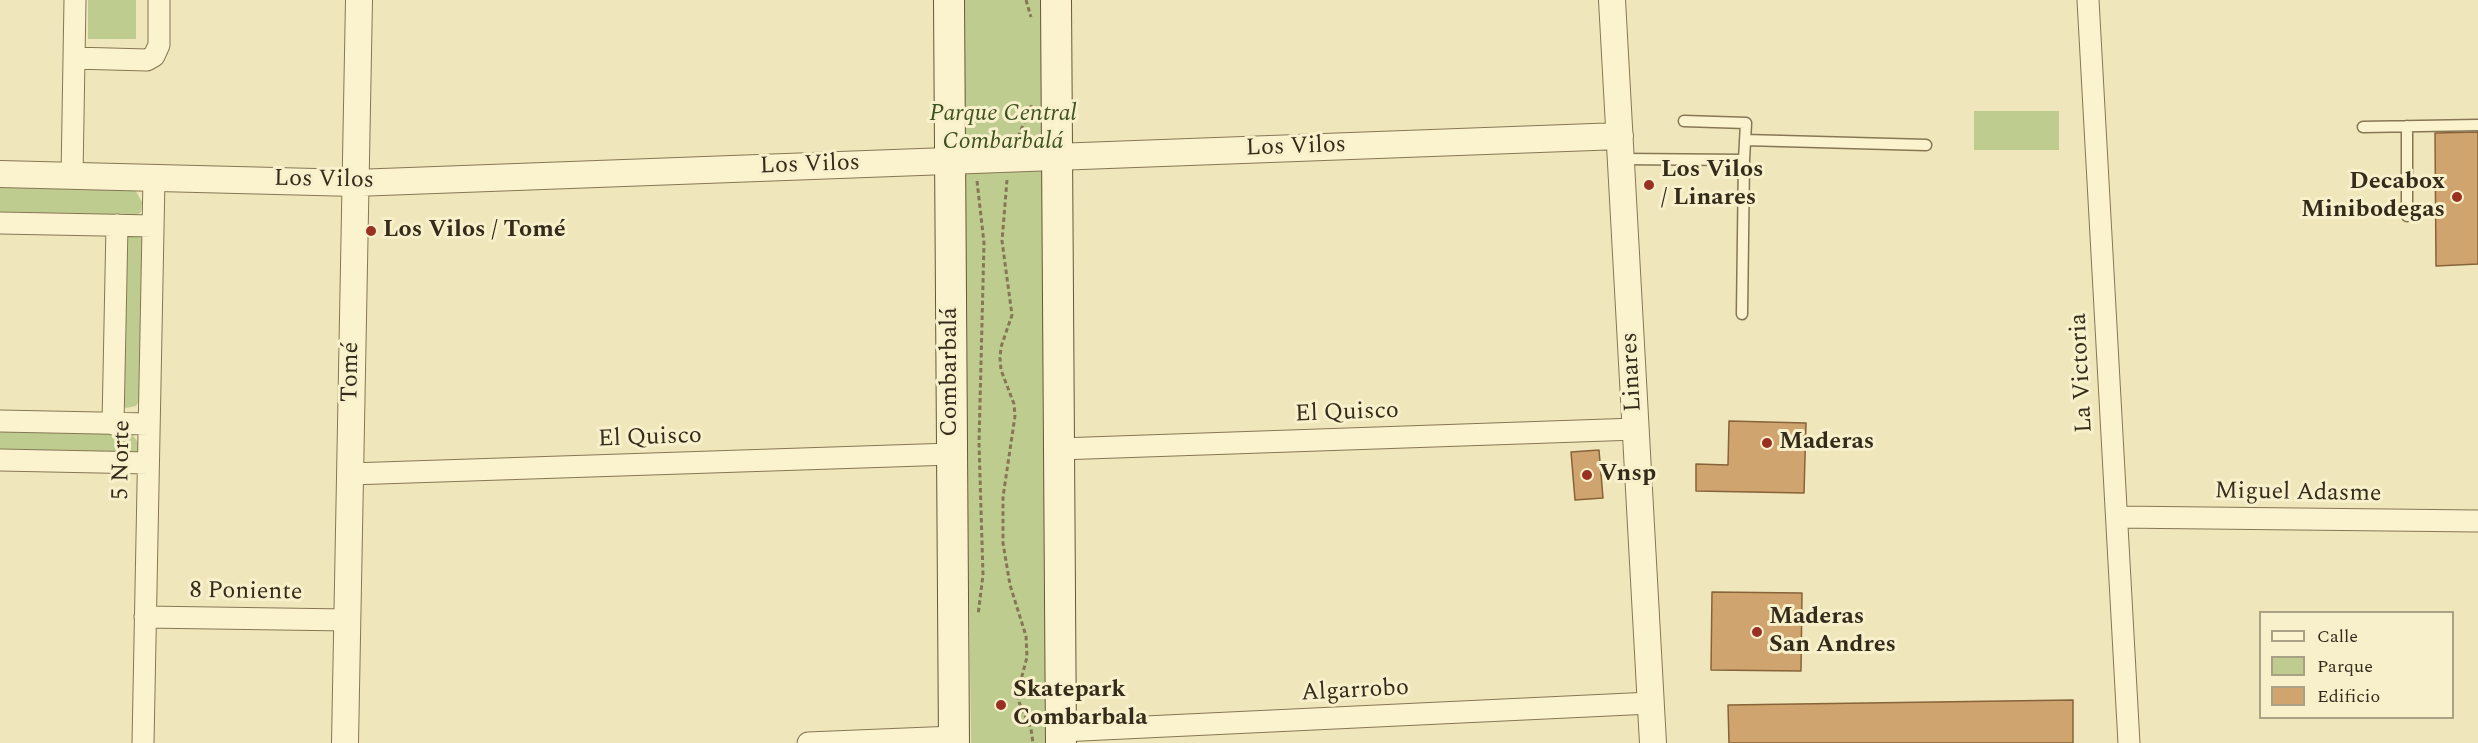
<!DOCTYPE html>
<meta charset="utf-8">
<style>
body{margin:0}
#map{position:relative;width:2478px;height:743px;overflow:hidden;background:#efe7bb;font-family:Spectral,serif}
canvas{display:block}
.legend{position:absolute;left:2259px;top:611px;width:195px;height:108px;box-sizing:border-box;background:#f7f0cb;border:2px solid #a9a184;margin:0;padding:8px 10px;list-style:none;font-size:18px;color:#352b1a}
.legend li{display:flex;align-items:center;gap:12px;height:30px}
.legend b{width:30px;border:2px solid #a9a184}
</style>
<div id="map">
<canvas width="2478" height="743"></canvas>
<ul class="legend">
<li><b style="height:8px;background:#faf3ce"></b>Calle</li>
<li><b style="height:16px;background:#becd8f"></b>Parque</li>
<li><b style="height:16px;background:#d0a46f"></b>Edificio</li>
</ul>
</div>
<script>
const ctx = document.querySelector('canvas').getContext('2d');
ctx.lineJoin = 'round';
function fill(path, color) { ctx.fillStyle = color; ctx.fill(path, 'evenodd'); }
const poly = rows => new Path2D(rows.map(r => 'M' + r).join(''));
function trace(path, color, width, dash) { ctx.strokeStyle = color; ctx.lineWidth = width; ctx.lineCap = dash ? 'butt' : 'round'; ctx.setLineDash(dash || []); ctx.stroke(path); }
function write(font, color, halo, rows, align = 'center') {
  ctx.font = font + ' Spectral,serif'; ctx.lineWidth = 6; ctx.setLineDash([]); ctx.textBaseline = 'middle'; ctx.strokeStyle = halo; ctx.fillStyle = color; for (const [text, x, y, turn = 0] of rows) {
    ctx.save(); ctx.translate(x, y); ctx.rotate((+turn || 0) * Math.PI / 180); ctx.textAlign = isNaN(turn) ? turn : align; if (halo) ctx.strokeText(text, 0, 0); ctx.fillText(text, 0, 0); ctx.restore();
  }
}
const green = poly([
 [88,0,136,0,136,39,88,39],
 [961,0,1044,0,1045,743,971,743],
 [1974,111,2059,111,2059,150,1974,150],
 [0,181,134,188,142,202,141,212,136,216,0,214],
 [142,234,139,401,136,406,126,408,121,406,123,235],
 [0,425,131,433,138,442,138,449,137,452,0,453]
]);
const building = poly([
 [2478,132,2478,264,2436,266,2435,133,2478,132],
 [1729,421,1806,423,1804,493,1696,491,1696,464,1728,465,1729,421],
 [1599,450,1603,498,1575,500,1571,452,1599,450],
 [1712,592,1802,593,1801,671,1711,670,1712,592],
 [2073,700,2073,743,1729,743,1728,705,2073,700]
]);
const path = poly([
 [1026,0,1031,17],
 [1018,137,1032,104],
 [1007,180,1002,241,1012,315,1001,347,1000,358,1001,370,1014,404,1015,416,1003,497,1003,543,1010,585,1026,636,1027,657,1018,691,1018,700,1031,729,1033,743],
 [977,181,984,243,979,443,983,575,978,615]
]);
const service = poly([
 [2407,126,2407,216],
 [2363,127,2478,125],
 [1745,140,1926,145],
 [1622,159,1744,160,1746,123,1684,121],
 [1742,314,1744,160]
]);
const minor = poly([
 [2088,0,2129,743],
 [74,58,147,60,154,56,159,45,159,0],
 [72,176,75,0],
 [0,223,153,226],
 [0,421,149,424],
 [113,424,117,225],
 [1059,449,1636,429],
 [0,460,148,463],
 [350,474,952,454],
 [2117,517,2478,521],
 [145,617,347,620],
 [1061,731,1651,703],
 [143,743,154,178],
 [808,743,954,737]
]);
const tertiary = poly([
 [1612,0,1653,743],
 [0,174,355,183,1620,136],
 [345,743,359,0]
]);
const secondary = poly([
 [949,0,954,743],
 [1056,0,1061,743]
]);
const markers = [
 [1649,185,6,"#993122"],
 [2457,197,6,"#993122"],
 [371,231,6,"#993122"],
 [1767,443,6,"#993122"],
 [1587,475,6,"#993122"],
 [1757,632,6,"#993122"],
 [1001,705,6,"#993122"]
];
const parkNames = [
 ["Parque Central",1003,115],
 ["Combarbalá",1003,143]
];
const streetNames = [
 ["Los Vilos",1296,148,-2],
 ["Los Vilos",810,166,-2],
 ["Los Vilos",324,181,1],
 ["Tomé",352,372,-89],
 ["Combarbalá",951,372,-90],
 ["Linares",1633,372,-93],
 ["La Victoria",2083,373,-93],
 ["El Quisco",1347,414,-2],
 ["El Quisco",650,439,-2],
 ["5 Norte",123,460,-89],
 ["Miguel Adasme",2298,494,1],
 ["8 Poniente",246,593,1],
 ["Algarrobo",1355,692,-3]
];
const poiNames = [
 ["Los Vilos",1661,171],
 ["/ Linares",1661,199],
 ["Decabox",2445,183,"right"],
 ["Minibodegas",2445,211,"right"],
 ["Los Vilos / Tomé",383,231],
 ["Maderas",1779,443],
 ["Vnsp",1599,475],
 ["Maderas",1769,618],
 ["San Andres",1769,646],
 ["Skatepark",1013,691],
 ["Combarbala",1013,719]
];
fill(green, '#becd8f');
fill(building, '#d0a46f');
trace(building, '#876339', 1.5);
trace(service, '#877654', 13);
trace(minor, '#877654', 23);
trace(tertiary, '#877654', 28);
trace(secondary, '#695738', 32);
trace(path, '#877654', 3, [4.5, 3]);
trace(service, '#faf3ce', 10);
trace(minor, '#faf3ce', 21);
trace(tertiary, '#faf3ce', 26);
trace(secondary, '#faf3ce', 30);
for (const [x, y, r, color] of markers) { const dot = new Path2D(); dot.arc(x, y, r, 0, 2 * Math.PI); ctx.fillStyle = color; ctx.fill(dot); trace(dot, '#f7f0cb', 2); }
write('italic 24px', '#3f5320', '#f7f0cb', parkNames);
write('24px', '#352b1a', '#f7f0cb', streetNames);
write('bold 24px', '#352b1a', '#f7f0cb', poiNames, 'left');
</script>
